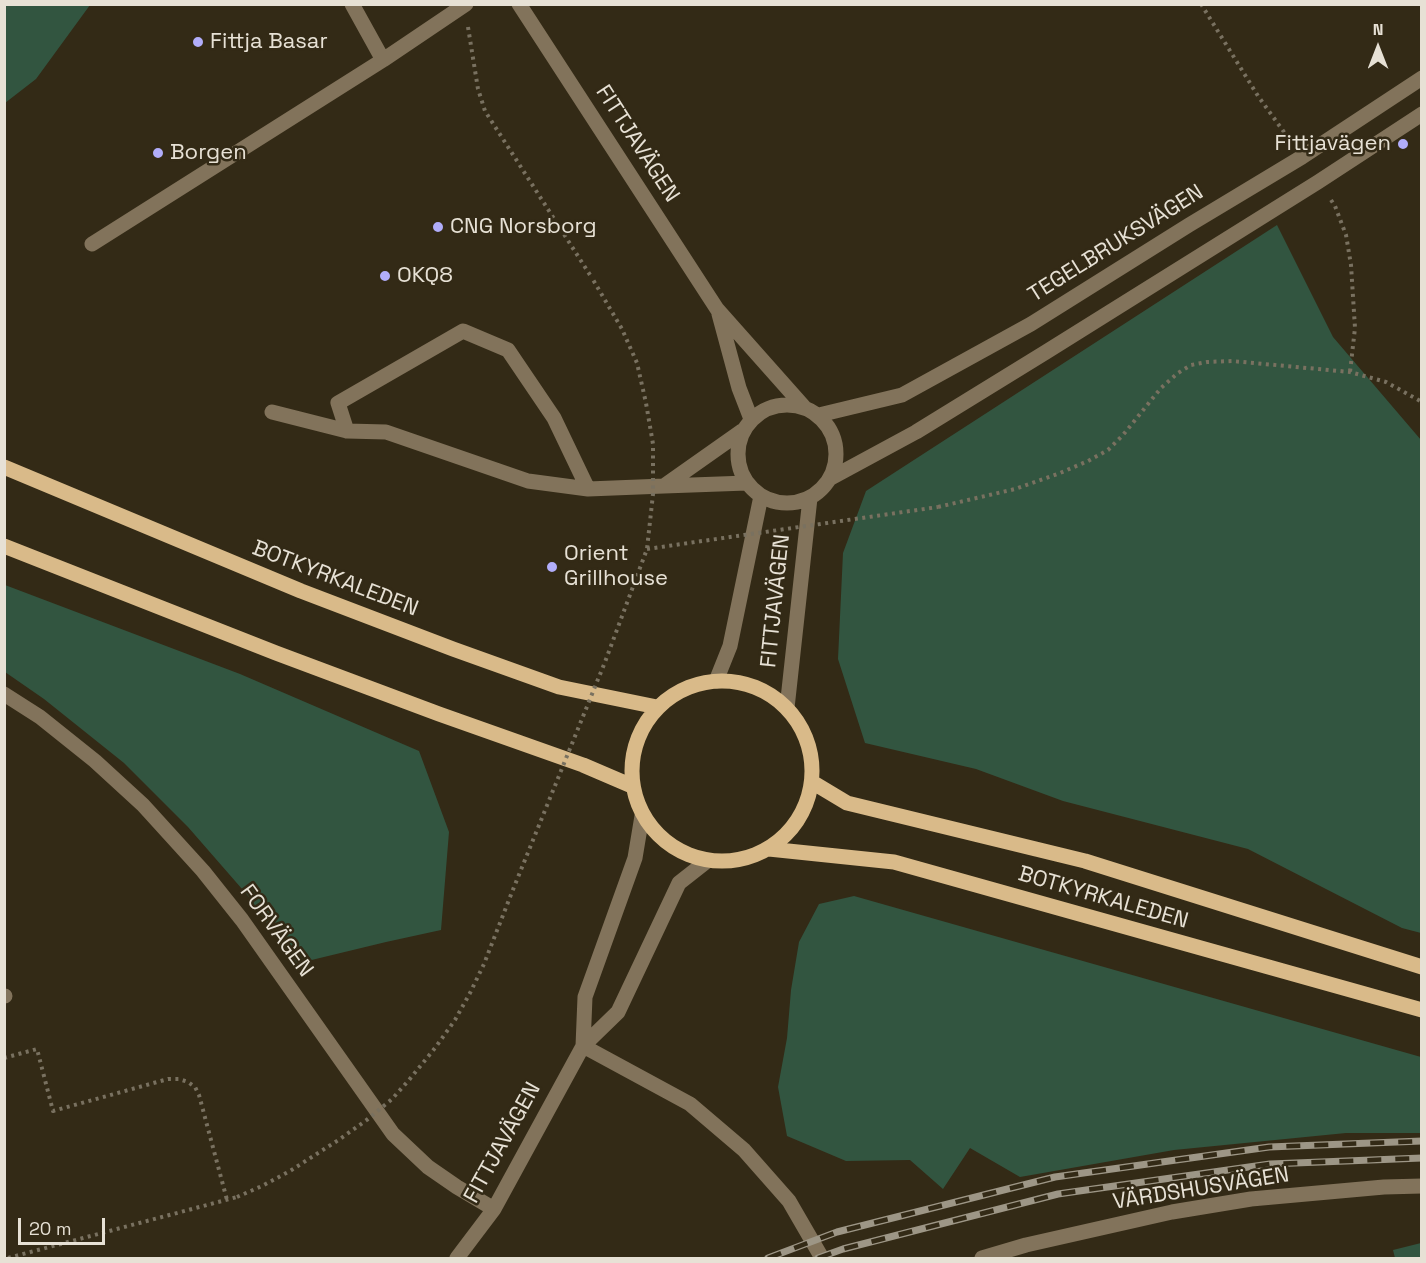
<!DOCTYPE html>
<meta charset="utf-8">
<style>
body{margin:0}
#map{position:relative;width:1426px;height:1263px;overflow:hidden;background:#332a16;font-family:"Space Grotesk",sans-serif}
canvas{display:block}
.frame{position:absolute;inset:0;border:6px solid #e7e1d5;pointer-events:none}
.north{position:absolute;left:1348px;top:18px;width:60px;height:60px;-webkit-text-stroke:4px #332a16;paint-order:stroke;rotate:0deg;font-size:16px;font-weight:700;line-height:24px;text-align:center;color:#e7e1d5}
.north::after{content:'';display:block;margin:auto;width:21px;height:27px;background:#e7e1d5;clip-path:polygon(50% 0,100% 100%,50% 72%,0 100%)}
.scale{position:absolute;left:18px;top:1218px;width:87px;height:27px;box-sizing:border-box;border:3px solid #e7e1d5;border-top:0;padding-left:8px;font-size:18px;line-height:21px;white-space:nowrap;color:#e7e1d5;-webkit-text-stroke:4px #332a16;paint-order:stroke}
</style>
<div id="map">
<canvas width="1426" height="1263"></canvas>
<div class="frame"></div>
<div class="north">N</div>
<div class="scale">20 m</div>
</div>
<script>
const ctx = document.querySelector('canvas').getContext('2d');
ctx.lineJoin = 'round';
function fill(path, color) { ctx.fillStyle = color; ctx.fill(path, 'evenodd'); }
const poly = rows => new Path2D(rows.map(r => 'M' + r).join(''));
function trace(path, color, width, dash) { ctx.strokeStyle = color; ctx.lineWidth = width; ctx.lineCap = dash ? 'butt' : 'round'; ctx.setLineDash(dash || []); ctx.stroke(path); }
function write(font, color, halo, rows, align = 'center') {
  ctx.font = font + ' "Space Grotesk",sans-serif'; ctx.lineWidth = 5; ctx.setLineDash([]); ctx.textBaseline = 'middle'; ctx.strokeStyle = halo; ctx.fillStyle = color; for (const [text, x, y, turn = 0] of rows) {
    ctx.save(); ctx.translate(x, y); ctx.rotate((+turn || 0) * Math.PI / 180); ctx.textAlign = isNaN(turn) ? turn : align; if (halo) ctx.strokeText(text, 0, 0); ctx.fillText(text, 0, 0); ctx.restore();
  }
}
const green = poly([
 [5,4,90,5,36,79,5,103],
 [1277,225,1333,337,1421,440,1421,933,1402,928,1248,849,1063,801,976,769,865,743,838,659,843,553,866,491],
 [5,585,240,674,419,751,449,832,441,930,386,942,295,964,249,897,188,827,124,763,44,699,5,672],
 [854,896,1421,1057,1421,1133,1346,1133,1174,1150,1020,1177,970,1148,943,1189,910,1160,846,1161,787,1136,778,1087,787,1038,791,990,799,942,819,904],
 [1421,1243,1421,1258,1395,1258,1393,1250]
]);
const path = poly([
 [1201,4,1258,96,1289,139],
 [468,27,478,89,485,111,592,278],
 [1331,200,1335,206,1346,235,1351,265,1355,328,1350,372],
 [938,507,1015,489,1060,473,1088,461,1108,450,1123,435,1161,388,1178,373,1191,365,1207,362,1232,361,1350,372,1386,382,1422,402],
 [4,1058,37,1049,53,1111,168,1079,179,1079,188,1082,195,1087,199,1095,227,1200],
 [8,1258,237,1197]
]);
const minor = poly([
 [352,4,383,60],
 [519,4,717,309,804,407],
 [92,244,383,60,466,4],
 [719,314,739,388,751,419],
 '738 454a49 49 0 1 1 98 0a49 49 0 1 1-98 0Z',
 [272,412,347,431,386,432,528,481,588,489,554,418,508,350,463,331,338,403,347,431],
 [819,415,902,395,1031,324,1189,225,1302,157,1422,78],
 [742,431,664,486,747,483],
 [831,478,916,432,1046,352,1318,182,1422,114],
 [588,489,664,486],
 [716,681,730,646,761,496],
 [4,694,40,717,95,761,143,805,203,871,242,920,393,1134,428,1167,457,1187,494,1209],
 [787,708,810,498],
 [4,996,5,996],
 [583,1046,690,1104,744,1150,789,1201,822,1258],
 [583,1046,585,997,635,858,642,816],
 [457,1258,494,1209,583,1046,618,1012,679,883,707,861],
 [982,1258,1026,1245,1172,1212,1251,1199,1384,1187,1422,1186]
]);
const major = poly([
 [4,467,301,591,453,649,559,687,657,707],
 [4,546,276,653,439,714,583,765,632,786],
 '632 771a90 90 0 1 1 180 0a90 90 0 1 1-180 0Z',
 [812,782,847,803,1085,861,1422,967],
 [769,849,894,862,1422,1010]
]);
const rail = poly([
 [768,1258,837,1232,1055,1177,1269,1147,1422,1141],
 [818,1258,843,1249,1058,1194,1270,1164,1422,1158]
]);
const pathBridge = poly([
 [647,549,938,507],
 [237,1197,262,1186,290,1171,340,1139,368,1119,392,1099,409,1080,435,1048,455,1020,470,993,484,964,512,892,605,662,647,549,653,494,653,444,646,403,637,363,622,329,592,278]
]);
const markers = [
 [198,42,6,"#b1adfa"],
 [1403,144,6,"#b1adfa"],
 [158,153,6,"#b1adfa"],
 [438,227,6,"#b1adfa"],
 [385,276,6,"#b1adfa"],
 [552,567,6,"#b1adfa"]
];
const poiNames = [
 ["Fittja Basar",210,42],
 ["Fittjavägen",1391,144,"right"],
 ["Borgen",170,153],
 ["CNG Norsborg",450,227],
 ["OKQ8",397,276],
 ["Orient",564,554],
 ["Grillhouse",564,579]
];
const streetNames = [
 ["FITTJAVÄGEN",637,144,57],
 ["TEGELBRUKSVÄGEN",1116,244,-32],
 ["BOTKYRKALEDEN",335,579,21],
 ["FITTJAVÄGEN",776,601,-84],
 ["BOTKYRKALEDEN",1103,898,16],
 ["FORVÄGEN",276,931,54],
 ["FITTJAVÄGEN",503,1143,-61],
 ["VÄRDSHUSVÄGEN",1201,1189,-9]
];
fill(green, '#325540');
trace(path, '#797160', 4, [3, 4.5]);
trace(minor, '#82735b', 15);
trace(major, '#d9ba89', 15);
trace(rail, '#9d9686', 7);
trace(rail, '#332a16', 4.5, [14]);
trace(pathBridge, '#797160', 4, [3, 4.5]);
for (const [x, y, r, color] of markers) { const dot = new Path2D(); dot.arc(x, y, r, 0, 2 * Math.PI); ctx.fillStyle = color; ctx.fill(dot); trace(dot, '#332a16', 2); }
write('22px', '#e7e1d5', '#332a16', poiNames, 'left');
write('22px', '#e7e1d5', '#332a16', streetNames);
</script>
